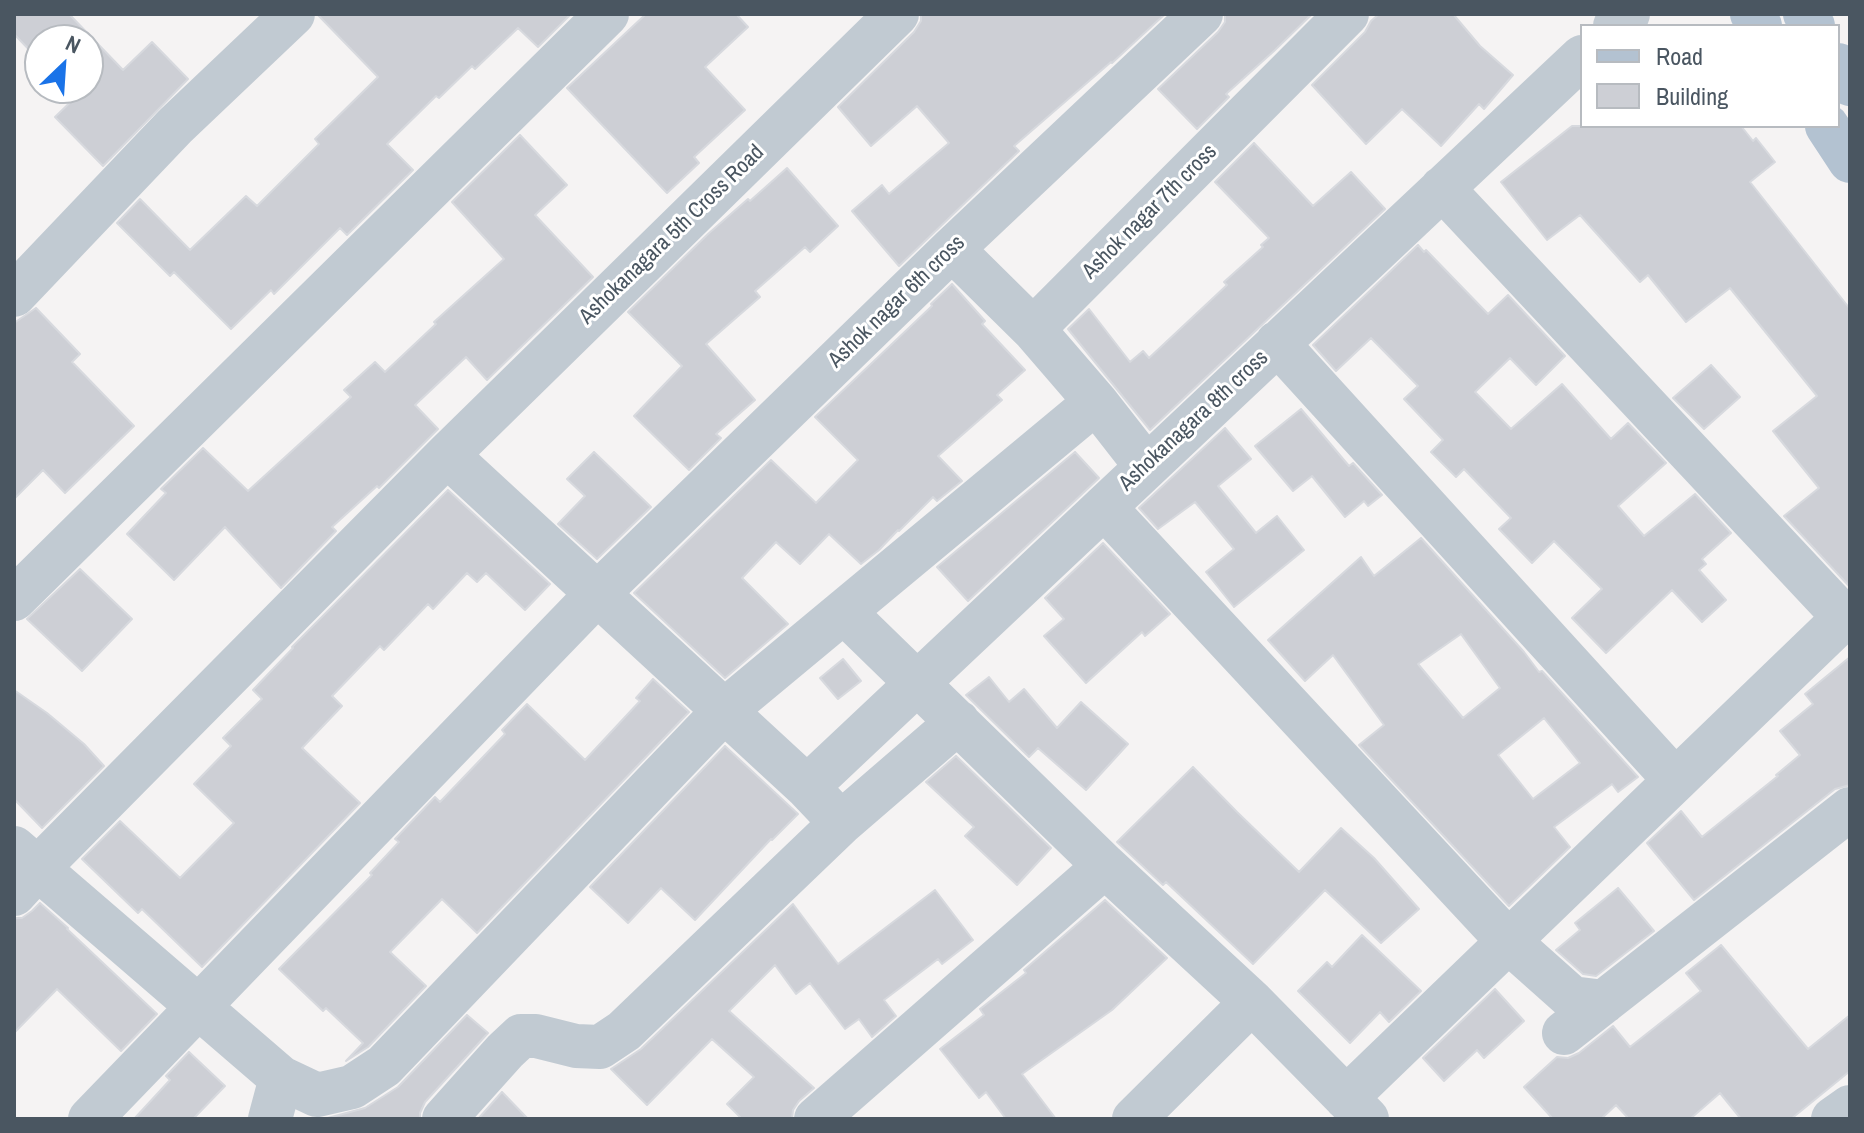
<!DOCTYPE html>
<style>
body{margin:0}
#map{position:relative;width:1864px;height:1133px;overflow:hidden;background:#f5f3f3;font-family:"Archivo Narrow",sans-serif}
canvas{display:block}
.frame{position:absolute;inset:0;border:16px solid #4a5661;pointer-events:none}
.legend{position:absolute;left:1580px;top:24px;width:260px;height:104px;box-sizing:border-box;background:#fff;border:2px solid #b7bbc0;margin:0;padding:10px 14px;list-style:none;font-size:24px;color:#4a5661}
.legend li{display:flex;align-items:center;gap:16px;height:40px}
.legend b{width:40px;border:2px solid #b7bbc0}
.north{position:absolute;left:24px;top:24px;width:80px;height:80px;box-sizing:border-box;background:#fff;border:2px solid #b7bbc0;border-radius:50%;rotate:25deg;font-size:22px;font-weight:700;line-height:32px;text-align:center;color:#4a5661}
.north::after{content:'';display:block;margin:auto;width:28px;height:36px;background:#1a73e8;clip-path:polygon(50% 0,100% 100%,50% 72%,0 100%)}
</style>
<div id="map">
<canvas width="1864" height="1133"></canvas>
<div class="frame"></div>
<ul class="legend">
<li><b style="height:10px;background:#b3c2d1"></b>Road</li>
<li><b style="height:22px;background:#cdcfd5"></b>Building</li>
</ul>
<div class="north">N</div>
</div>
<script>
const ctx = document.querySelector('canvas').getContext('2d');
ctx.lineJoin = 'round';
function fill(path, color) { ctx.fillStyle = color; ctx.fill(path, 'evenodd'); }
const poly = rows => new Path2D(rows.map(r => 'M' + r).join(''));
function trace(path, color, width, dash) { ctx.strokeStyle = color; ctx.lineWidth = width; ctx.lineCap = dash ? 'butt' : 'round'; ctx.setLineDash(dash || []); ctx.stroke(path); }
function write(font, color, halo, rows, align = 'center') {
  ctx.font = font + ' "Archivo Narrow",sans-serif'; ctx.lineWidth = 6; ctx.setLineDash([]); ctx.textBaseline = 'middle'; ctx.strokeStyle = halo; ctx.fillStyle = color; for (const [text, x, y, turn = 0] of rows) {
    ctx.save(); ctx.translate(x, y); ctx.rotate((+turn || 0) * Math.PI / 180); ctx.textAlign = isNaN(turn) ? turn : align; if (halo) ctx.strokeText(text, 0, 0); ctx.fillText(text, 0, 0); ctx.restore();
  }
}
const building = poly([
 [14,14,69,14,123,70,152,42,188,79,103,166,55,117,85,88,88,88,88,40,40,40,40,61,14,34,14,14],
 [317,14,571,14,538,47,518,28,475,69,472,66,439,98,436,96,387,144,413,170,347,235,340,228,274,294,271,290,231,329,174,272,170,276,117,223,140,199,190,250,246,196,257,206,319,144,315,139,378,77,317,14],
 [646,14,736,14,748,27,705,67,745,110,694,157,699,163,667,193,567,88,646,14],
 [921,14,1165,14,1112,63,1111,62,1014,146,1019,151,899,266,852,211,882,185,889,194,949,143,917,106,871,146,838,107,914,32,921,21,921,14],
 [1225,14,1312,14,1274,51,1226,94,1229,97,1197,129,1158,89,1218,32,1225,22,1225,14],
 [1379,14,1453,14,1480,46,1513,75,1484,109,1479,104,1441,146,1402,109,1366,144,1312,85,1365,32,1371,21,1379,14],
 [1572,126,1741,126,1753,141,1756,138,1775,162,1750,182,1850,309,1850,587,1784,516,1819,488,1773,431,1817,396,1730,288,1686,322,1648,275,1640,282,1580,215,1547,240,1501,182,1572,126],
 [520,135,567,185,535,215,593,277,487,380,466,357,415,405,438,429,379,488,377,486,332,527,336,531,281,588,225,527,174,580,127,534,166,493,161,489,203,448,248,491,351,397,344,390,375,362,385,372,436,324,434,322,504,259,452,202,520,135],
 [1254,143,1313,206,1351,172,1385,209,1150,430,1068,329,1089,309,1130,362,1143,351,1149,358,1227,285,1224,282,1263,247,1261,245,1269,238,1215,182,1254,143],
 [787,168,838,226,810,252,805,247,755,291,760,297,706,344,755,400,716,434,721,438,689,470,634,416,682,366,628,312,708,234,748,199,750,201,787,168],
 [1418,245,1424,252,1426,250,1488,314,1508,295,1565,356,1536,385,1510,358,1475,392,1511,429,1562,384,1611,439,1628,423,1666,463,1618,506,1644,536,1695,494,1731,533,1702,559,1706,564,1699,570,1726,600,1702,622,1672,590,1606,653,1572,618,1602,589,1554,541,1532,563,1499,529,1511,518,1464,469,1456,477,1431,452,1443,440,1404,399,1418,386,1371,338,1336,371,1313,345,1418,245],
 [952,284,985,321,982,324,1025,370,997,395,1002,400,938,456,962,481,937,501,933,497,899,531,898,530,879,550,861,564,829,534,800,564,776,542,742,578,788,624,725,678,634,593,771,460,816,503,858,460,815,417,932,306,931,304,952,284],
 [36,308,80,354,72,362,134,426,65,493,43,470,14,499,14,323,36,308],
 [1711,365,1740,397,1704,429,1673,398,1711,365],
 [1301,409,1349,466,1353,463,1382,495,1368,506,1364,501,1345,517,1312,476,1293,491,1255,446,1301,409],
 [1225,428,1251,459,1218,486,1256,533,1277,516,1304,550,1234,607,1206,572,1234,549,1195,502,1158,529,1139,508,1225,428],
 [594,452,651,507,597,559,558,524,585,496,567,479,594,452],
 [1075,452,1099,478,968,601,937,567,1075,452],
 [448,490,550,584,525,610,486,573,477,582,467,573,433,609,428,604,384,650,380,646,332,696,342,706,302,748,360,803,202,967,142,909,138,913,82,859,120,821,180,878,234,823,194,784,231,746,223,738,262,699,253,690,293,648,292,647,448,490],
 [1421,538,1524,652,1539,672,1542,671,1638,777,1618,792,1612,784,1554,827,1570,847,1509,906,1359,745,1384,725,1333,655,1305,681,1268,640,1361,557,1374,576,1421,538],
 [1461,634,1500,688,1463,718,1418,664,1461,634],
 [1544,718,1580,763,1533,799,1498,755,1544,718],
 [1103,543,1170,614,1145,636,1142,632,1086,683,1044,636,1064,619,1045,598,1103,543],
 [80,569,132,619,82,671,27,619,80,569],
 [1850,657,1850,785,1835,789,1694,900,1647,843,1681,811,1702,837,1778,776,1776,775,1800,755,1780,731,1813,704,1805,694,1850,657],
 [843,659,861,681,838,699,820,678,843,659],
 [989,677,1009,702,1024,689,1057,728,1081,702,1128,744,1086,790,1038,748,1029,757,966,695,989,677],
 [653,679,689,712,477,933,442,899,390,952,426,986,368,1047,346,1061,363,1043,326,1008,323,1011,279,969,372,875,370,873,399,842,395,839,435,797,440,802,505,734,502,730,527,704,585,760,640,701,636,698,653,679],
 [14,690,47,713,84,744,104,766,42,828,14,799,14,690],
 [725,746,798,814,772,840,771,839,695,920,661,888,628,923,590,887,725,746],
 [956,756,1051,848,1017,885,965,836,974,827,926,782,956,756],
 [1193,767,1237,812,1299,872,1341,828,1374,858,1419,909,1381,943,1325,890,1253,964,1166,882,1163,885,1117,842,1193,767],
 [1618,888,1654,931,1596,976,1583,974,1556,950,1580,930,1575,923,1618,888],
 [935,890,973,940,942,964,938,959,884,1000,896,1016,872,1037,859,1019,845,1029,810,983,796,994,775,965,729,1011,814,1088,799,1101,793,1110,792,1119,742,1119,727,1104,754,1077,712,1039,647,1105,611,1069,641,1049,793,904,838,964,935,890],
 [1105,900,1167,958,1112,1010,1022,1074,1056,1119,1006,1119,986,1092,979,1098,940,1049,984,1015,980,1009,1026,973,1024,970,1105,900],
 [40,903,68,928,67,929,157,1014,121,1051,57,989,14,1033,14,918,22,918,32,911,40,903],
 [1362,935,1421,991,1389,1022,1380,1012,1350,1043,1298,991,1327,962,1332,967,1362,935],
 [1721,945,1808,1049,1850,1015,1850,1071,1791,1119,1741,1119,1720,1093,1690,1119,1629,1119,1616,1105,1601,1119,1553,1119,1524,1087,1557,1057,1568,1058,1579,1053,1613,1026,1630,1047,1701,991,1686,973,1721,945],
 [1495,989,1524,1021,1484,1058,1477,1050,1444,1081,1423,1058,1495,989],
 [467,1015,488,1033,425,1102,420,1113,420,1119,324,1119,365,1108,398,1087,467,1015],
 [189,1052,225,1086,193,1119,134,1119,170,1080,166,1076,189,1052],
 [502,1092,528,1119,478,1119,502,1092]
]);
const minor = poly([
 [1615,26,1628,14],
 [1442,188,1844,617],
 [952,249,1033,329,1347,14],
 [14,295,175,126,293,14],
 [1277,343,1675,780],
 [1096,402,1146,466],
 [447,455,807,787,826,807],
 [1104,507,1508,941,1572,998,1604,1002],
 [14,599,607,14],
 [844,612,1105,866,1252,1002,1367,1119],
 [807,787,1582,57],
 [14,848,281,1078,317,1095,352,1087,384,1066,724,711,1096,402,1033,329],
 [14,894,37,869,447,455,897,14],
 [1564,1033,1850,809],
 [1346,1098,1850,612],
 [90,1119,597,594,952,249,1201,14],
 [270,1119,281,1078],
 [444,1119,505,1051,521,1036,536,1036,576,1046,600,1047,624,1031,841,823,958,722],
 [816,1119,1105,866],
 [1134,1119,1252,1002],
 [1833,1119,1850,1107]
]);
const major = poly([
 [1752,14,1760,26],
 [1805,14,1813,26],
 [1838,65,1850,84],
 [1827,126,1850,161]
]);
const streetNames = [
 ["Ashok nagar 7th cross",1150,212,-45],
 ["Ashokanagara 5th Cross Road",672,235,-44],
 ["Ashok nagar 6th cross",897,302,-44],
 ["Ashokanagara 8th cross",1194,421,-43]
];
fill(building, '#cdcfd5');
trace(building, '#d7d9de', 2);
trace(minor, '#c1cad2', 44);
trace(major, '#b3c2d1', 44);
write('22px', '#4a5661', '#fff', streetNames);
</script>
